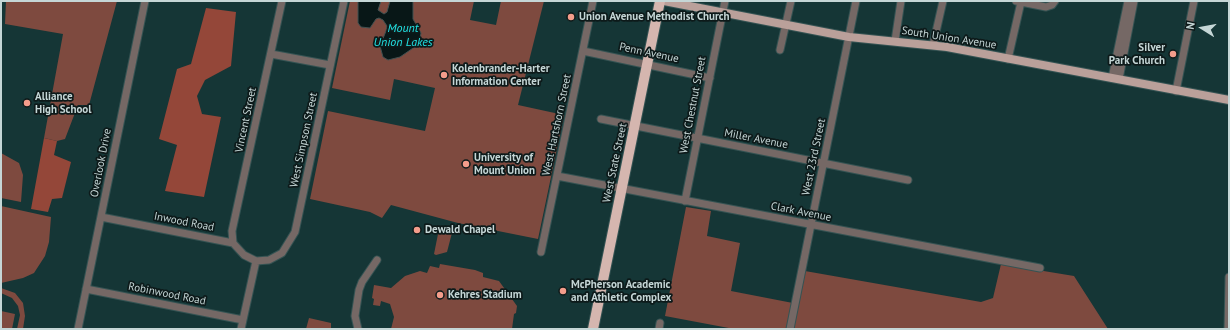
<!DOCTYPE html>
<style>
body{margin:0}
#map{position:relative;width:1230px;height:330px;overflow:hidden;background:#153636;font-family:"PT Sans",sans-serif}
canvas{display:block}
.frame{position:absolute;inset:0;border:2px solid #c5d6d6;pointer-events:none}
.north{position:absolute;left:1182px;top:8px;width:40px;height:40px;-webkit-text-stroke:3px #0d1a1a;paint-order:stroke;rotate:281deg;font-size:11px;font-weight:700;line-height:16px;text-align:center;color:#c5d6d6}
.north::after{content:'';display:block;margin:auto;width:14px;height:18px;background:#c5d6d6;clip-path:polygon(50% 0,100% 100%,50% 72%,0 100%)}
</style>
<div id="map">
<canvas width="1230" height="330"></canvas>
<div class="frame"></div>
<div class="north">N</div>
</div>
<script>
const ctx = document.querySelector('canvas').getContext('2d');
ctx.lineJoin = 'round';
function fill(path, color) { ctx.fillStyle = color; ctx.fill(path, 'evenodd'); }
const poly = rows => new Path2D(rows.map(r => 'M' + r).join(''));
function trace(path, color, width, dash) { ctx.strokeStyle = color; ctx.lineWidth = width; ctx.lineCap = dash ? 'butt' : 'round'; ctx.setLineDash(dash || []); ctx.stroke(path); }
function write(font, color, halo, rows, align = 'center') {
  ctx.font = font + ' "PT Sans",sans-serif'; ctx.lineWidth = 3.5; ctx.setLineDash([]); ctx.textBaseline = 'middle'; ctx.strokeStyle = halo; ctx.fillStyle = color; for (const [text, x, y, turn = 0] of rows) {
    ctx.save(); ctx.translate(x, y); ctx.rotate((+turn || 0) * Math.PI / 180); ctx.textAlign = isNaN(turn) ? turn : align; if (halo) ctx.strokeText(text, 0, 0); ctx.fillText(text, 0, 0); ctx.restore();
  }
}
const green = poly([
 [6,1,117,1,89,105,78,105,65,139,57,141,44,138,63,34,5,24],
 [350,1,474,1,470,20,496,25,501,1,544,1,518,105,564,115,538,239,458,223,391,205,382,218,370,212,310,199,328,111,425,131,435,88,394,79,390,100,332,88],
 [1,153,19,163,23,175,21,202,1,198],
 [1,206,51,217,49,242,45,256,34,273,23,278,1,283],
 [686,207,711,211,707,236,740,243,731,291,798,304,805,271,981,302,993,298,1001,264,1074,276,1108,329,734,329,665,316],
 [439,229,449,231,453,229,447,252,436,255,434,254],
 [440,264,475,270,483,273,483,277,499,281,517,306,516,313,514,314,512,329,391,329,394,317,390,304,381,301,380,306,373,305,374,299,372,298,374,285,391,288,405,276,420,271,427,273,430,266,439,268],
 [1,288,15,293,23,303,25,316,23,329,17,329,20,315,18,306,12,298,1,293],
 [1,311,15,314,12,329,1,329],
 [309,318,331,323,331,329,306,329]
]);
const forest = poly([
 [206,8,236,12,231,66,205,80,197,96,202,114,221,117,204,197,165,191,177,145,159,139,177,69,191,64],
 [44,138,57,141,54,155,71,162,62,198,52,199,48,212,31,209]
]);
const water = poly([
 [358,1,381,1,378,10,384,14,387,12,390,1,413,1,413,19,421,33,419,44,400,57,388,60,383,57,380,46,386,31,387,26,383,20,379,18,376,19,370,28,361,27,358,23,358,1]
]);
const minor = poly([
 [1016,1,1046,7,1052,5,1055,1],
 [895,41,901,1],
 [933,45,943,1],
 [780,50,791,1],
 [583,51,710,78],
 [271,54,330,65],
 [1008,59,1021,2],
 [1112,78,1128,1],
 [1119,79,1134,1],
 [1176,91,1194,1],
 [601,119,908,180],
 [557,176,1040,268],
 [685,201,725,1],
 [101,217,233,243,244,255,256,261,269,260,282,253,295,232,344,1],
 [233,243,232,231,282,1],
 [541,252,593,1],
 [86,289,243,320],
 [78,329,145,1],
 [241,329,256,261],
 [358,329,355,316,359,290,362,282,377,260],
 [659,329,660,323],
 [790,329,856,1],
 [1228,329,1229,277]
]);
const major = poly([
 [664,1,849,37,947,47,1229,100]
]);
const highway = poly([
 [593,329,660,1]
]);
const markers = [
 [571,17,4,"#f49d8b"],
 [1173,54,4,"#f49d8b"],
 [444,75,4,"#f49d8b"],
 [27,103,4,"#f49d8b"],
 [466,164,4,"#f49d8b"],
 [417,230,4,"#f49d8b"],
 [563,291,4,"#f49d8b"],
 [440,295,4,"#f49d8b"]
];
const poiNames = [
 ["Union Avenue Methodist Church",579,17],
 ["Silver",1165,48,"right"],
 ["Park Church",1165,61,"right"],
 ["Kolenbrander-Harter",452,69],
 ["Information Center",452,82],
 ["Alliance",35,97],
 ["High School",35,110],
 ["University of",474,158],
 ["Mount Union",474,171],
 ["Dewald Chapel",425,230],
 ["McPherson Academic",571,285],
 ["and Athletic Complex",571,298],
 ["Kehres Stadium",448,295]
];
const streetNames = [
 ["South Union Avenue",949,38,9],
 ["Penn Avenue",649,53,12],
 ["West Chestnut Street",693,105,-79],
 ["Vincent Street",246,120,-78],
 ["West Hartshorn Street",557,125,-78],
 ["Miller Avenue",756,139,11],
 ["West Simpson Street",304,140,-78],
 ["West 23rd Street",814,157,-78],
 ["Overlook Drive",101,163,-79],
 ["West State Street",615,163,-78],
 ["Clark Avenue",801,212,11],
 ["Inwood Road",184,222,11],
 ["Robinwood Road",167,294,11]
];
const waterNames = [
 ["Mount",403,29],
 ["Union Lakes",403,43]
];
fill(green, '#7e4a3f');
fill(forest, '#944739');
fill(water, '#081717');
trace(water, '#415050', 1);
trace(minor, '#355353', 9);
trace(major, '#355353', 10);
trace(highway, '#355353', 12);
trace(minor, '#756865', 7);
trace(major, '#baa09a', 8);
trace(highway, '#d5b6af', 10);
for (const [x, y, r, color] of markers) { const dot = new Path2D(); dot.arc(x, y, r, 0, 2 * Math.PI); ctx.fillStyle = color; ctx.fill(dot); trace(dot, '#0d1a1a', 1.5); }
write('bold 11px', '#c5d6d6', '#0d1a1a', poiNames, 'left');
write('11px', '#c5d6d6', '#0d1a1a', streetNames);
write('italic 12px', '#21e1e3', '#0d1a1a', waterNames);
</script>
